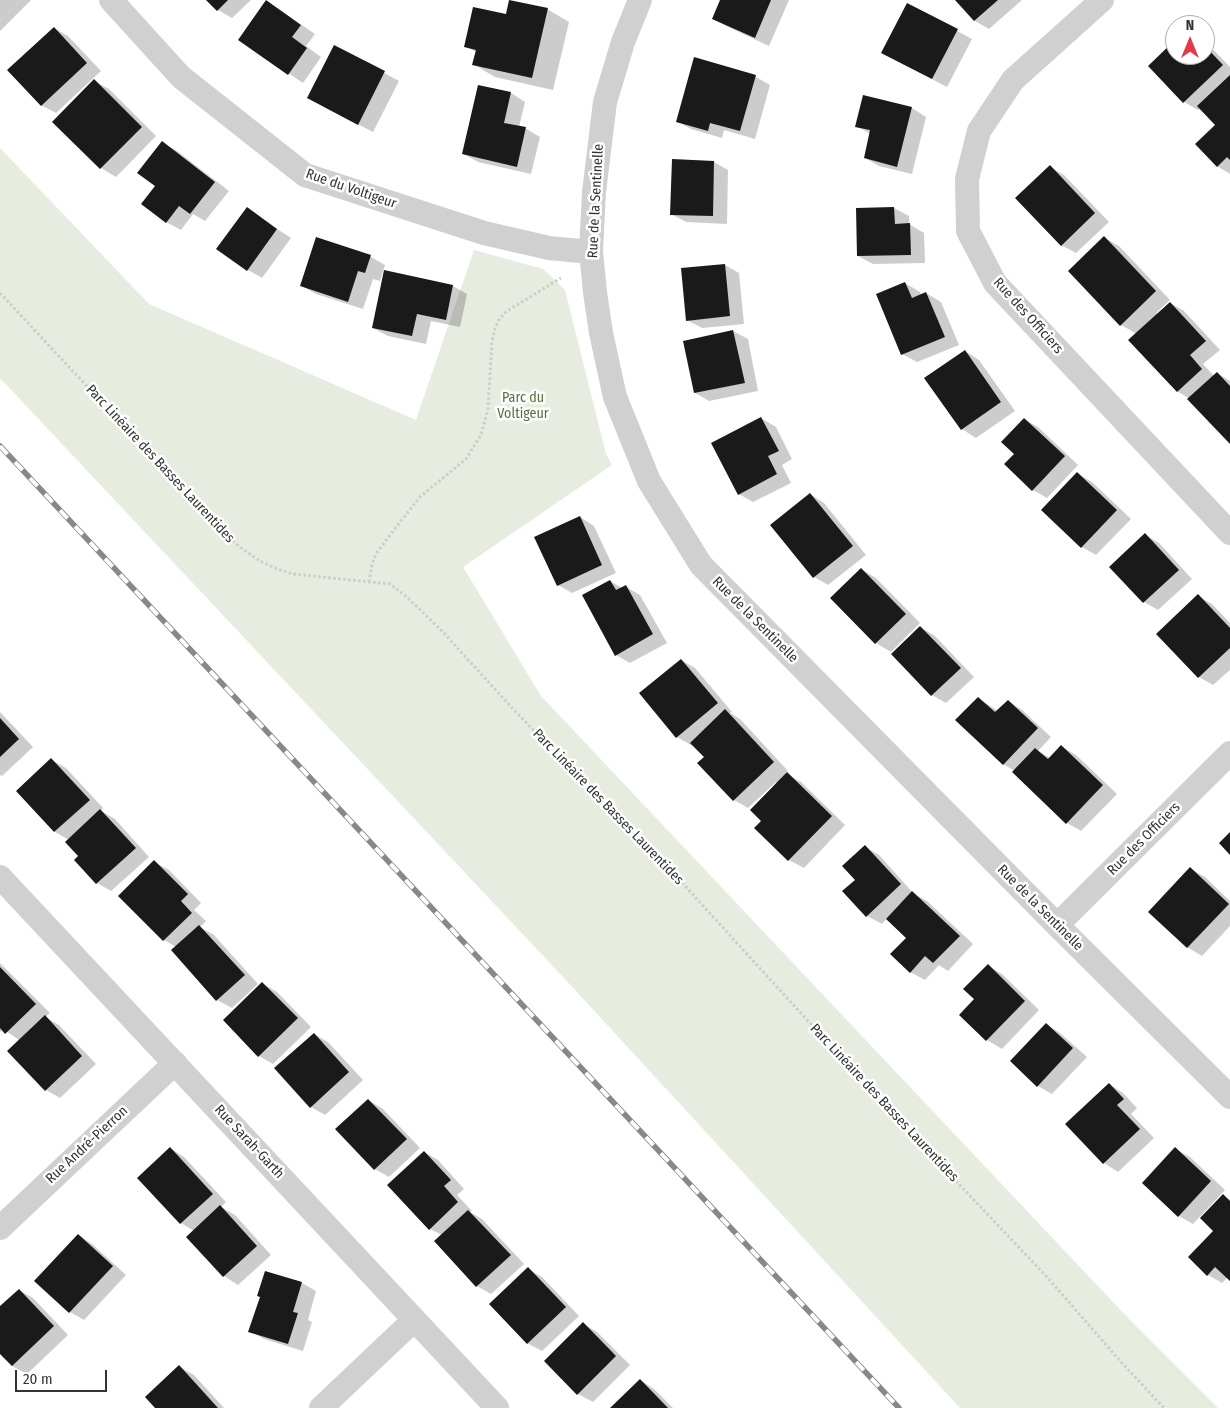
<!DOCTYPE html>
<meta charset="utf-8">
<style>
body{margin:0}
#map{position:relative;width:1230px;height:1408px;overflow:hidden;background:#fff;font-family:"Fira Sans Condensed",sans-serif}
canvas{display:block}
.north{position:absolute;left:1165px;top:15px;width:50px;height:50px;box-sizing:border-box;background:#fff;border:1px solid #adadad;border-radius:50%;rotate:0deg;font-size:14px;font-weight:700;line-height:20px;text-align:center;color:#333}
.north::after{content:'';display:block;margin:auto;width:18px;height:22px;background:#e63946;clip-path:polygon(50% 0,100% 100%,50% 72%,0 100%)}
.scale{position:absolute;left:15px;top:1370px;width:92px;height:22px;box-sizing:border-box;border:2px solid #333;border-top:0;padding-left:6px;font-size:15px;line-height:18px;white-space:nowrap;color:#333;-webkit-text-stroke:4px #fff;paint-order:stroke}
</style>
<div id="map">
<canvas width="1230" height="1408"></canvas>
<div class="north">N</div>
<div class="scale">20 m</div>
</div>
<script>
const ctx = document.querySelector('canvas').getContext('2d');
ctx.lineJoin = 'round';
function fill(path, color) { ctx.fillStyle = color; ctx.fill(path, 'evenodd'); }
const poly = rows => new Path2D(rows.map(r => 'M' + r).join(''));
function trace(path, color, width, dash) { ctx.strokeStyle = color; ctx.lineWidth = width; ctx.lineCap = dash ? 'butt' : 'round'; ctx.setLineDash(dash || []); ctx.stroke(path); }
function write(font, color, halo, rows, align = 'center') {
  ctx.font = font + ' "Fira Sans Condensed",sans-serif'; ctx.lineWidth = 5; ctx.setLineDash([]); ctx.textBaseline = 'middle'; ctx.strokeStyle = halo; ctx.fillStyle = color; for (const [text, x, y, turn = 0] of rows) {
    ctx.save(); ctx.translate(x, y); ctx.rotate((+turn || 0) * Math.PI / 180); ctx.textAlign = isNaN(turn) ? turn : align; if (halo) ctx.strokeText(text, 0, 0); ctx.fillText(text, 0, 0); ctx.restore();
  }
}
const green = poly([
 [0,148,149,304,416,420,474,250,543,269,565,290,606,454,612,465,463,567,541,696,1128,1318,1218,1408,960,1408,564,978,0,378]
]);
const shadow = poly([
 [0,0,31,0,0,31],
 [208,0,251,0,232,18,218,10],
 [722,0,789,0,769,46,728,27,713,19],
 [956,0,1022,0,989,29,975,21],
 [908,5,972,39,947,87,897,61],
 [547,9,569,22,553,90,495,77,473,64,476,52,465,46,507,15],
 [280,10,315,34,306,46,321,57,303,83,239,40],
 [54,28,68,36,101,71,56,113,41,105],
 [1205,41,1230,67,1230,174,1217,166,1217,125,1201,108,1198,110,1184,102,1150,66,1175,42,1175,55,1205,55],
 [335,46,399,81,373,132,323,106],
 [756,77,770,85,755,139,724,130,722,138,691,129,677,121],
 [94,81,109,89,156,136,116,177,101,168,54,122],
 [479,86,511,93,525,102,519,127,525,128,540,137,531,174,478,162,464,154],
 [864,96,912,108,926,117,912,174,879,166,865,158,871,134,856,126],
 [163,143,177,151,229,191,205,221,193,214,181,230,166,222,156,186],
 [673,160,714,162,728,170,727,224,686,222,671,214],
 [1050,167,1064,175,1109,222,1076,253,1061,245],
 [894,208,909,216,909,224,924,233,925,263,873,264,858,256,857,209],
 [247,209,291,238,262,278,248,270],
 [1105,238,1119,246,1170,300,1156,313,1158,314,1170,303,1184,311,1220,350,1203,364,1214,376,1217,373,1230,381,1230,443,1190,399,1177,391,1137,334,1121,325],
 [317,239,371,257,385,265,380,281,373,279,363,309,316,294,302,286],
 [725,265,739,273,744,324,702,328,687,320],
 [385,272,453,286,467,294,460,327,431,321,426,344,388,336,373,328],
 [905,283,920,292,921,295,926,293,941,302,959,345,917,362,902,354],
 [733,331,748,339,758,391,709,401,695,393],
 [965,351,979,360,1015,411,976,438,962,429],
 [761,418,776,427,792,459,782,465,791,483,753,502,739,494],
 [1024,419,1038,427,1078,465,1047,498,1033,490,1016,454],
 [1078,474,1092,482,1131,519,1096,555,1082,547],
 [810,494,824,503,866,555,828,585,814,577],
 [580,517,594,526,616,573,572,593,558,585],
 [1145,535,1159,543,1192,579,1158,610,1144,602,1111,567],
 [861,569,876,578,920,623,891,652,876,643,832,598],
 [610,581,622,588,626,587,640,595,667,643,630,663,616,655],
 [1198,596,1212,604,1230,623,1230,670,1213,685,1199,677,1158,634],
 [920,627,935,636,974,677,946,703,932,695],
 [681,660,695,668,732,712,730,713,740,719,788,771,785,773,801,782,845,825,804,868,789,860,756,828,763,821,777,784,776,782,748,808,734,800,705,757,693,744,691,745,677,737],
 [978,698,998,711,1008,701,1022,710,1051,737,1038,751,1050,758,1061,746,1076,755,1117,794,1081,831,1067,823,1015,771,1003,764],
 [0,712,33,747,2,776,0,775],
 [52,760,66,768,103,808,101,811,115,819,149,857,111,891,97,883,69,840,55,832,17,791],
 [865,847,879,855,914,894,927,901,973,944,948,971,939,965,925,980,910,972,907,938,887,918,882,924,867,916,857,880],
 [154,862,169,870,201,903,194,910,206,921,200,927,214,935,258,984,232,1008,217,1000,176,947,164,940],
 [1191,869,1205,877,1230,901,1230,926,1202,956,1187,947],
 [0,963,50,1013,45,1017,59,1025,96,1064,60,1098,46,1090,19,1040,3,1029,0,1032],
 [988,966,1002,974,1039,1010,1002,1049,987,1040,961,1015,976,999],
 [263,984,277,992,311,1027,273,1064,259,1056],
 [1046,1024,1060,1033,1087,1057,1052,1094,1038,1086],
 [314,1034,328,1042,363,1080,325,1115,311,1107],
 [1109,1084,1123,1093,1137,1108,1131,1114,1154,1138,1118,1172,1104,1163,1067,1124],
 [368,1100,383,1109,420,1148,389,1177,375,1169],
 [170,1148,184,1157,226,1202,221,1207,235,1215,271,1255,238,1285,224,1276,188,1237,194,1231,181,1223],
 [1175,1149,1190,1157,1225,1190,1193,1224,1179,1216],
 [424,1152,438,1160,464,1189,457,1195,472,1211,470,1212,482,1219,524,1264,491,1294,477,1286,442,1235,430,1229],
 [1223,1196,1230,1200,1230,1279,1228,1277,1222,1283,1208,1275,1215,1230],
 [78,1235,92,1244,126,1275,84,1320,70,1312,36,1281],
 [528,1269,542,1277,579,1316,542,1351,527,1343],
 [265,1272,302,1283,316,1291,308,1320,312,1322,303,1351,264,1339,250,1331,261,1297],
 [19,1290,33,1298,68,1335,27,1374,12,1366,0,1353,0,1308],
 [583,1324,597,1332,630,1365,593,1402,578,1394],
 [180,1367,194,1375,224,1408,157,1408],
 [640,1380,654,1389,673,1408,611,1408]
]);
const building = poly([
 [206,0,228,0,217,11],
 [266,0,301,25,292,37,307,48,288,75,238,40],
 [509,0,548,8,532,78,472,65,476,50,464,47,473,7,506,14],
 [720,0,771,0,755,38,712,19],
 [955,0,998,0,974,21],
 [907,3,958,29,932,79,881,53],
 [54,27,87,63,41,106,7,70],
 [1175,40,1175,55,1205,55,1205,46,1223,65,1183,103,1148,66],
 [334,45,385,71,358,125,307,98],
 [694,57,756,75,740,131,710,123,708,131,676,122],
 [1230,75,1230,160,1227,157,1217,167,1195,144,1215,125,1197,106],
 [94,79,142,127,100,169,52,122],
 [478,85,511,92,504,123,526,127,517,167,462,154],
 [863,95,912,107,897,167,864,158,870,130,855,127],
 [162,141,215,182,190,214,179,206,166,223,141,204,155,186,137,173],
 [672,159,714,161,713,216,670,215],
 [1050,165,1095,213,1061,246,1015,198],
 [247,207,277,229,247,271,216,249],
 [894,207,895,224,910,223,911,255,857,256,856,208],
 [1104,236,1156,291,1120,326,1068,271],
 [316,237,371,255,365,273,358,271,348,302,300,286],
 [725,264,730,316,686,321,681,268],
 [384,270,453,285,446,320,417,314,412,336,372,328],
 [905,282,912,298,926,292,945,337,901,355,876,294],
 [1170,302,1206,341,1190,355,1202,369,1177,392,1128,340],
 [733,330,745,383,694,393,683,341],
 [965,350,1001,402,961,430,924,378],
 [1217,372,1230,386,1230,444,1187,399],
 [761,417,779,451,768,456,777,474,738,495,711,443],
 [1024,418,1065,456,1032,491,1004,464,1014,454,1001,442],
 [1077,472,1117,510,1081,548,1041,510],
 [810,493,853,546,813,578,770,525],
 [580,516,602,565,557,586,534,537],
 [1145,533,1179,570,1143,603,1109,567],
 [861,568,906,614,875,644,830,598],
 [610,580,616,590,626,585,653,634,615,656,582,595],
 [1198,594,1230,628,1230,648,1198,678,1156,634],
 [920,626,961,668,931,696,891,654],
 [681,659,718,703,676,738,639,693],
 [978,697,995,712,1008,700,1038,728,1003,765,955,720],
 [725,709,774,762,733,801,697,763,704,757,690,743],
 [0,718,19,739,0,757],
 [1061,745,1103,785,1066,824,1012,772,1035,748,1048,759],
 [51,758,90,800,54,832,16,791],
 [787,772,832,816,788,861,754,828,761,821,750,810],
 [100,809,136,848,96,884,74,860,78,856,65,842],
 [1230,832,1230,855,1219,843],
 [865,845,901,884,866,917,842,891,855,880,842,866],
 [154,860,188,894,181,901,192,913,163,941,118,896],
 [1190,867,1229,904,1187,948,1148,912],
 [912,891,960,936,933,963,925,956,910,973,890,954,906,938,886,919],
 [199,925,245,975,216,1001,171,950],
 [988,964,1025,1001,986,1041,959,1015,974,999,963,989],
 [0,967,36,1004,5,1034,0,1028],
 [262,982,298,1018,258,1057,223,1020],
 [45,1015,82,1056,45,1091,7,1051],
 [1046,1023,1073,1048,1037,1087,1010,1061],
 [314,1033,349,1072,310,1108,274,1068],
 [1109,1083,1124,1099,1117,1105,1140,1129,1103,1164,1065,1124],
 [368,1099,407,1139,374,1170,335,1129],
 [170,1147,213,1194,180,1224,137,1178],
 [1175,1147,1211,1181,1178,1217,1142,1183],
 [424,1151,451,1180,444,1186,458,1202,429,1230,387,1185],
 [1223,1194,1230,1201,1230,1281,1215,1267,1207,1276,1188,1257,1213,1231,1200,1218],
 [220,1205,257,1246,223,1277,186,1237],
 [468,1210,511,1255,476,1287,434,1241],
 [78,1234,113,1266,69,1313,34,1281],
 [528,1267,566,1307,527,1344,489,1304],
 [265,1271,302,1282,293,1312,298,1313,288,1344,248,1332,260,1297,257,1296],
 [19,1289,54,1326,12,1366,0,1354,0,1306],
 [583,1322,616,1356,577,1395,544,1361],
 [179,1365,218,1408,155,1408,145,1397],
 [640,1379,668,1408,610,1408]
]);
const path = poly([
 [0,293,222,531,241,548,260,561,277,569,293,574,390,584,408,598,442,631,514,710,685,886,901,1123,1047,1277,1121,1362,1164,1408],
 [369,582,372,564,376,554,397,526,420,497,466,459,481,435,488,409,492,341,495,328,500,318,507,311,561,278]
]);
const street = poly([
 [111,0,181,77,305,175,484,233,549,248,591,252],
 [640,0,623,42,605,102,594,192,591,252,595,292,601,333,615,397,649,481,701,565,1057,925,1230,1097],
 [1102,0,1013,80,979,131,967,179,968,231,995,283,1230,533],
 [0,877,497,1408],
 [1057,925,1230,753],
 [0,1228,175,1063],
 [321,1408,414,1320]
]);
const rail = poly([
 [0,446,899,1408]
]);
const streetNames = [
 ["Rue du Voltigeur",351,189,19],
 ["Rue de la Sentinelle",596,201,-87],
 ["Rue des Officiers",1028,316,48],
 ["Parc Linéaire des Basses Laurentides",160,464,47],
 ["Rue de la Sentinelle",755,620,45],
 ["Parc Linéaire des Basses Laurentides",608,807,46],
 ["Rue des Officiers",1144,839,-45],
 ["Rue de la Sentinelle",1040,908,45],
 ["Parc Linéaire des Basses Laurentides",884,1103,47],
 ["Rue Sarah-Garth",249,1142,47],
 ["Rue André-Pierron",87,1145,-43]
];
const parkNames = [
 ["Parc du",523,398],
 ["Voltigeur",523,414]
];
fill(green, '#e6ecdf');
fill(shadow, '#0003');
fill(building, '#1a1a1a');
trace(path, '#cdcdcd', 3, [2.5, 2.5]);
trace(street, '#d0d0d0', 24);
trace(rail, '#888', 5.5);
trace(rail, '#fff', 4, [11]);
write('14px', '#333', '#fff', streetNames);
write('14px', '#56703f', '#fff', parkNames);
</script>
